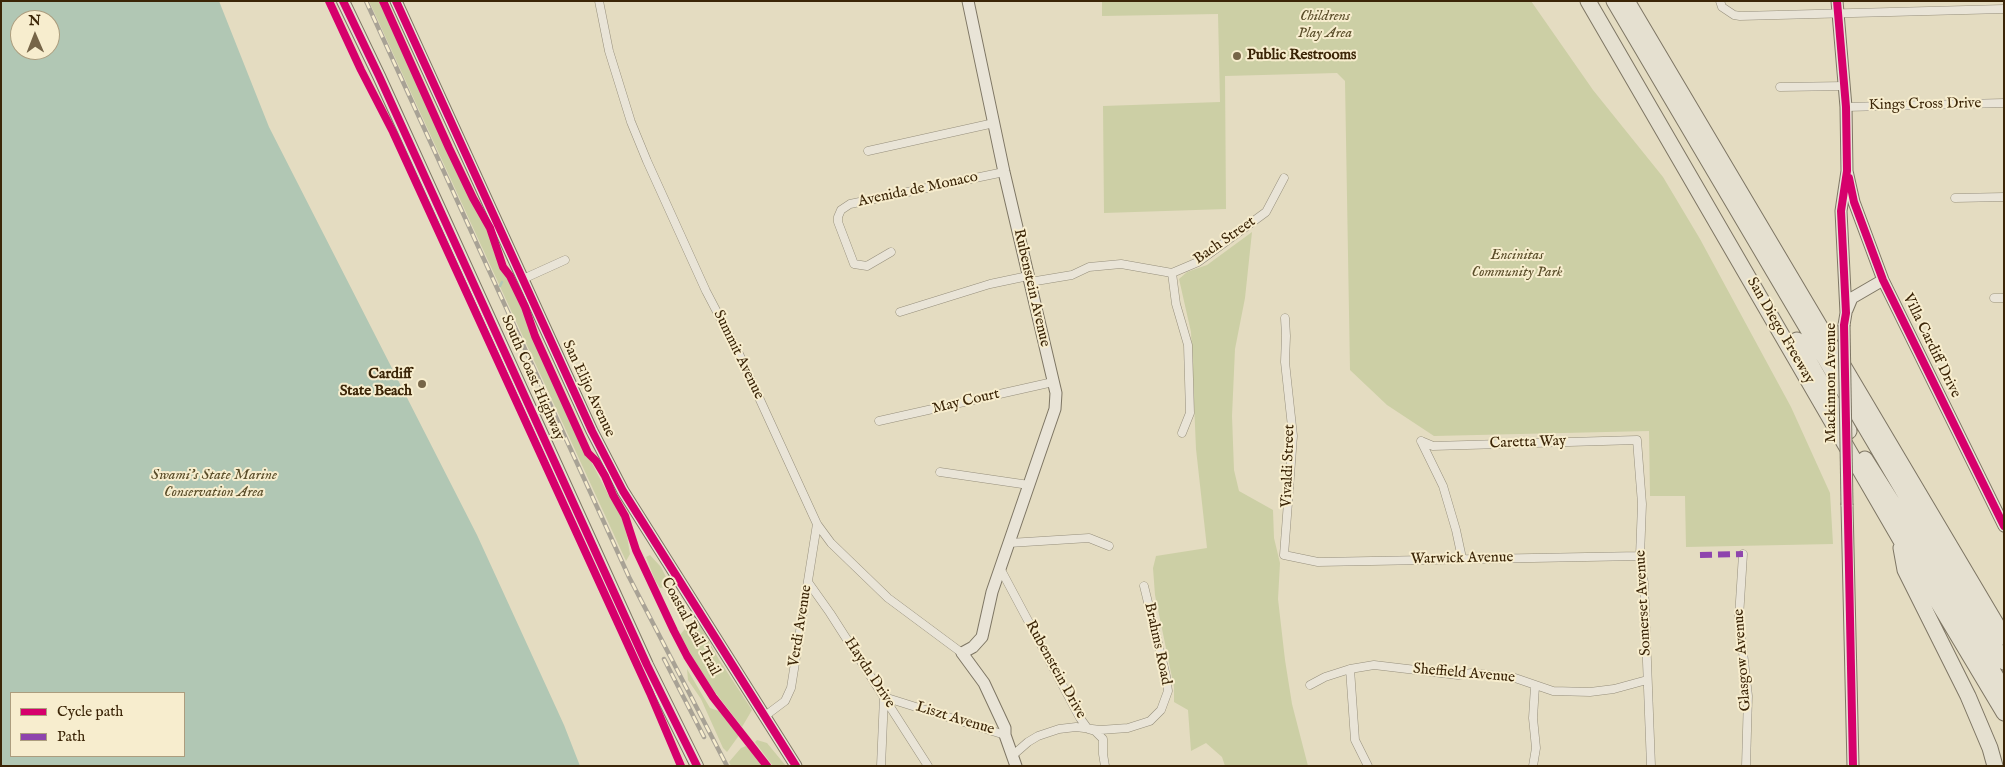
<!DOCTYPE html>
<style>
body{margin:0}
#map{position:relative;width:2005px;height:767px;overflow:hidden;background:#e4dcc1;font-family:"IM FELL English",serif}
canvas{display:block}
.frame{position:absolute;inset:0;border:2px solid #3b2507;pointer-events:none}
.legend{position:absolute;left:10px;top:692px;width:175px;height:65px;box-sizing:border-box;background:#f7edce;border:1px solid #ac9d7e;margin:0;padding:6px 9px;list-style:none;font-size:15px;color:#3b2507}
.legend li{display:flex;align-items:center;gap:10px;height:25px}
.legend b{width:25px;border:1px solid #ac9d7e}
.north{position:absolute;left:10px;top:10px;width:50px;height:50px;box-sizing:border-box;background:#f7edce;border:1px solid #ac9d7e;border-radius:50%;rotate:359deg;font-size:14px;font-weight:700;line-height:20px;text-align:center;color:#3b2507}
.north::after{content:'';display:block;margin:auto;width:18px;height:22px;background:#766548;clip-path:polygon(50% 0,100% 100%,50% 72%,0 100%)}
</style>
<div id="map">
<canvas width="2005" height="767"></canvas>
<div class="frame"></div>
<ul class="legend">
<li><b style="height:6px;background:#d6006c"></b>Cycle path</li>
<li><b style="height:6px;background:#8e44ad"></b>Path</li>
</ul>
<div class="north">N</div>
</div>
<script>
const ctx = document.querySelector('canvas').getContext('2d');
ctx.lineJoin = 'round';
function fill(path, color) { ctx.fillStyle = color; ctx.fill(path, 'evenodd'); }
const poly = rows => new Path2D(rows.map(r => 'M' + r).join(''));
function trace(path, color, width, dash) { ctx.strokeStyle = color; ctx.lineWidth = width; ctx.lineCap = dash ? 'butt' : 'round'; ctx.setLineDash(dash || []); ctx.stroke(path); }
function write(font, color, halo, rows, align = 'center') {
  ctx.font = font + ' "IM FELL English",serif'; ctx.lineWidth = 4; ctx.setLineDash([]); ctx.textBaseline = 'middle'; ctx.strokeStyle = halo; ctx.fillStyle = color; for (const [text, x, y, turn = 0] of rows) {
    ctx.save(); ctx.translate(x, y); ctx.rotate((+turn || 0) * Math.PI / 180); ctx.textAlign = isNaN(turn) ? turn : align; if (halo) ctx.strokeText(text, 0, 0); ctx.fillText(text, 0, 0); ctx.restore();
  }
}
const green = poly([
 [369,1,380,1,449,153,492,239,494,253,523,308,531,333,569,419,609,496,621,515,627,536,630,554,626,561],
 [1102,1,1531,1,1593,90,1663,177,1700,239,1791,407,1830,493,1833,544,1686,547,1685,496,1650,496,1649,431,1434,436,1387,405,1350,370,1345,81,1337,73,1225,76,1226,209,1104,213,1103,106,1220,102,1218,14,1102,16],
 [1252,232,1245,298,1235,349,1232,416,1234,470,1239,491,1273,510,1274,538,1280,563,1278,599,1285,660,1292,704,1308,766,1225,766,1222,757,1206,743,1191,751,1188,710,1174,702,1174,687,1155,595,1153,568,1156,556,1207,548,1196,449,1191,332,1179,279,1187,272,1207,265],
 [650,555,661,567,666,577,665,587,660,588,655,580,646,557],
 [692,620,698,621,718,658,752,710,742,727,705,679,680,635],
 [687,669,710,708,719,711,740,734,727,752,723,748,701,699,688,680],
 [757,740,767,743,786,766,773,766,755,742],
 [746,746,756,756,762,766,731,766,729,762,741,748]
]);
const water = poly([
 [1,1,219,1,269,127,477,535,564,725,580,766,1,766],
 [20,20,50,20,50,50,20,50],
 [11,693,184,693,184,756,11,756]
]);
const stream = poly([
 [500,286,502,282]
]);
const street = poly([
 [599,1,609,51,631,122,647,161,706,291,739,354,817,524,831,543,888,598,962,653],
 [1720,1,1722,7,1734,15,1740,16,2004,9],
 [1780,87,1845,86],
 [1846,107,2004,103],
 [868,151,994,123],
 [1955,198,2004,197],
 [891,252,867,266,854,264,838,222,838,217,841,210,850,204,1004,172],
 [1172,273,1176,304,1188,345,1190,413,1182,433],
 [523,279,565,260],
 [1030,282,1072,275,1089,267,1121,264,1172,273,1198,262,1266,212,1284,178],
 [1994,298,2004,298],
 [900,312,990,284,1028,276],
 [1285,318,1286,336,1285,362,1293,436,1284,555,1318,562,1640,556],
 [879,421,1053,382],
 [1421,441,1433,446,1637,440,1642,504,1640,556,1644,583,1651,766],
 [1421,441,1443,486,1456,530,1462,558],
 [940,472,1029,485],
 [1009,543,1089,538,1109,546],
 [1743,554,1739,617,1748,696,1746,766],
 [1001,570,1080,718,1088,729,1095,731,1103,739,1103,754,1105,766],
 [808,582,830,613,928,766],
 [1350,669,1355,740,1368,766],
 [1310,685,1325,677,1350,669,1374,665,1458,675,1472,673,1515,678,1553,691,1590,692,1614,689,1647,680],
 [765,716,785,701,791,688,817,524],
 [1012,756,1028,742,1038,736,1059,729,1076,727,1100,730,1128,728,1150,721,1161,710,1168,691,1166,676,1144,586],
 [881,766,884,697,1005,735],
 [1533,766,1536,748,1533,718,1535,686]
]);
const secondary = poly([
 [396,1,592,431,623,491,796,766],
 [968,1,1004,172,1056,393,1055,409,992,592,982,637,973,647,962,653,984,683,1005,728,1005,735,1016,766],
 [1837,1,1846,107,1847,171,1841,211,1846,313,1844,325],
 [1847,171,1854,202,1883,280,2004,526],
 [1847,310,1852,298,1883,280],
 [1847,505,1853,766]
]);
const primary = poly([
 [343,1,379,76,647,665,697,766]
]);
const highway = poly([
 [1588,1,1900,539,2004,713],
 [1614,1,2004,662],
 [1627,1,2004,637],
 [1797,340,1849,431],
 [1865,459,1908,527,2004,690],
 [1901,548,1905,570,1968,696,1990,748,1995,766]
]);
const rail = poly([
 [366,1,629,577,727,766],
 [664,659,704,737]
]);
const secondaryBridge = poly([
 [1844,325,1847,505]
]);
const quiet = poly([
 [1700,555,1743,554]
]);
const cycleway = poly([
 [329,1,361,70,393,132,650,693,681,766],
 [343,1,379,76,647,665,697,766],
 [383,1,449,148,473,198,490,228,503,267,510,276,525,307,535,336,588,453,596,461,605,476,613,495,625,516,636,550,674,631,687,656,713,697,767,766],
 [396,1,592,431,623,491,796,766],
 [1837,1,1846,107,1847,171,1841,211,1846,313,1844,325,1853,766],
 [1849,178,1854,202,1883,280,2004,526]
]);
const markers = [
 [1237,56,5,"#766548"],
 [422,384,5,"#766548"]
];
const parkNames = [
 ["Childrens",1325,17],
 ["Play Area",1325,34],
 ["Encinitas",1517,256],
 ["Community Park",1517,273],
 ["Swami's State Marine",214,476],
 ["Conservation Area",214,493]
];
const poiNames = [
 ["Public Restrooms",1247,56],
 ["Cardiff",412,375,"right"],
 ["State Beach",412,392,"right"]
];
const streetNames = [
 ["Kings Cross Drive",1925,105,-1],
 ["Avenida de Monaco",918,190,-12],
 ["Bach Street",1225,241,-35],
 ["Rubenstein Avenue",1031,288,77],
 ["San Diego Freeway",1780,331,60],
 ["Villa Cardiff Drive",1931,346,64],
 ["Summit Avenue",738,355,64],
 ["South Coast Highway",532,378,66],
 ["Mackinnon Avenue",1832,383,-90],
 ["San Elijo Avenue",588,389,65],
 ["May Court",966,402,-13],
 ["Caretta Way",1528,443,-2],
 ["Vivaldi Street",1289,466,-88],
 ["Warwick Avenue",1462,559,-1],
 ["Somerset Avenue",1644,603,-93],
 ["Verdi Avenue",801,626,-81],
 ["Coastal Rail Trail",690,627,62],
 ["Brahms Road",1157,644,78],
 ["Glasgow Avenue",1743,660,-94],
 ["Rubenstein Drive",1055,670,61],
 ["Haydn Drive",869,673,57],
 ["Sheffield Avenue",1464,674,5],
 ["Liszt Avenue",955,719,17]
];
fill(green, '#cccfa5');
fill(water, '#b1c7b4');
trace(stream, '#b1c7b4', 2.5);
trace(street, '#968f7c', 9);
trace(secondary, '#7e7664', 13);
trace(primary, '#7e7664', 14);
trace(highway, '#7e7664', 17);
trace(street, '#e9e4d7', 8);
trace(secondary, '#e9e4d7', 11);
trace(primary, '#e5e0d0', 12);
trace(highway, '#e5e0d0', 15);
trace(rail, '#a8a295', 4.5);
trace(rail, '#f7edce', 2.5, [8]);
trace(secondaryBridge, '#7e7664', 13, []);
trace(secondaryBridge, '#e9e4d7', 11);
trace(quiet, '#8e44ad', 6, [12, 6]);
trace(cycleway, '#d6006c', 8);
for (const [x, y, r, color] of markers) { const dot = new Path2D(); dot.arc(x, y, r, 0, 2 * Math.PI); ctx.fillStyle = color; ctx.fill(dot); trace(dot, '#f7edce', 2); }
write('italic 15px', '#5a4d29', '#f7edce', parkNames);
write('bold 15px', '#3b2507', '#f7edce', poiNames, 'left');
write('15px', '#3b2507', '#f7edce', streetNames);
</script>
